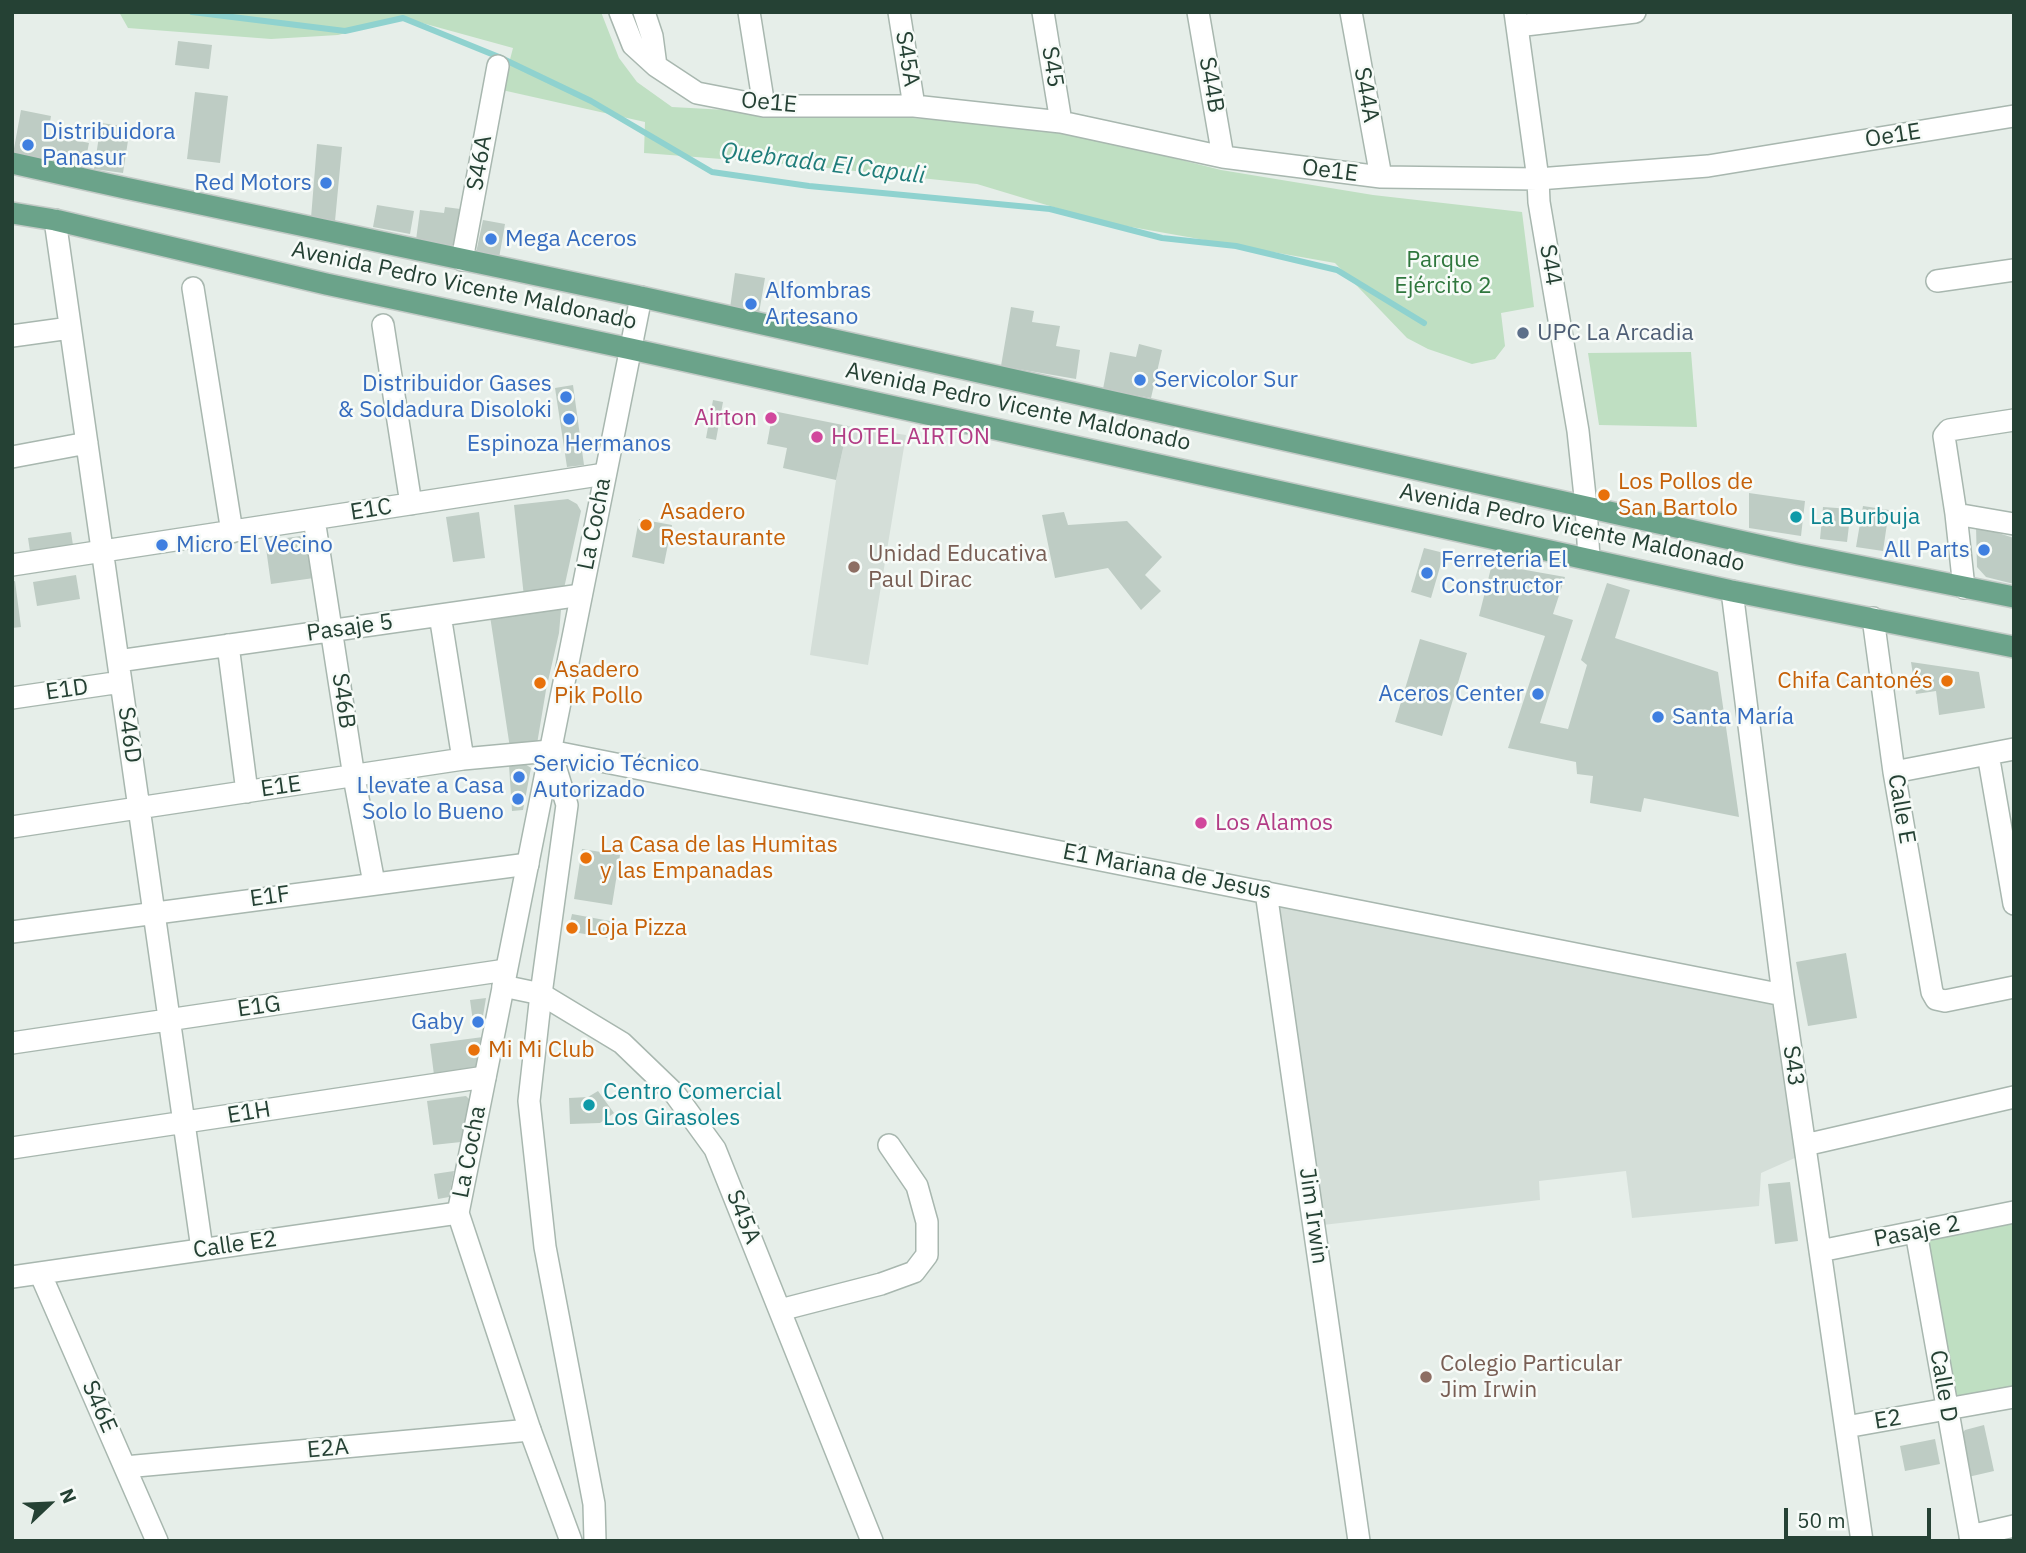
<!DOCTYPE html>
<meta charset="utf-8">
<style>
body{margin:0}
#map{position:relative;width:2026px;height:1553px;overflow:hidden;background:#e6eee9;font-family:"IBM Plex Sans",sans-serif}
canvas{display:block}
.frame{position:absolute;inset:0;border:14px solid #254134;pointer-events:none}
.north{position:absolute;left:14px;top:1469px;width:70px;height:70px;-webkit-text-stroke:5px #f7fbf8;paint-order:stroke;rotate:67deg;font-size:19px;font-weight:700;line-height:28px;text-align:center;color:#254134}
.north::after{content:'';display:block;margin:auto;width:24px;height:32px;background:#254134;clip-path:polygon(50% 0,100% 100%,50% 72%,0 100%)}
.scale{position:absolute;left:1784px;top:1508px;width:147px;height:32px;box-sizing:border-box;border:4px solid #254134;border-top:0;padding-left:9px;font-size:21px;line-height:24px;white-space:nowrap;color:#254134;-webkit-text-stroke:5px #f7fbf8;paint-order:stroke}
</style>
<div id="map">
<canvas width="2026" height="1553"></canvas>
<div class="frame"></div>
<div class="north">N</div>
<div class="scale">50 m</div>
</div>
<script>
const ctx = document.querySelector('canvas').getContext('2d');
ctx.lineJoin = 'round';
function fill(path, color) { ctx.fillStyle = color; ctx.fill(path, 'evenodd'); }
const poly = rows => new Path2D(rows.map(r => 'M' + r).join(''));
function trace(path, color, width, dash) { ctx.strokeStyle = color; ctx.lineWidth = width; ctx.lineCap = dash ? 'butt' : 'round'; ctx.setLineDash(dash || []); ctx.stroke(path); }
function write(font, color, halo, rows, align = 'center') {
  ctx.font = font + ' "IBM Plex Sans",sans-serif'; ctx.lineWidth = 5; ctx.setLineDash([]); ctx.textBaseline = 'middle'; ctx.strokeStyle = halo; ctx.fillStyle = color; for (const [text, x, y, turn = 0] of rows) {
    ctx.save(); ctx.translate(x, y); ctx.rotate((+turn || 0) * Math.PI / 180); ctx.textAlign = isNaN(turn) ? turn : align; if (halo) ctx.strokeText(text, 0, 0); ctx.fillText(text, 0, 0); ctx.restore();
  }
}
const built = poly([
 [848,426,906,435,868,665,810,655,836,480],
 [1266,892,1783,995,1806,1153,1761,1173,1759,1206,1632,1218,1626,1171,1539,1181,1540,1200,1314,1226]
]);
const green = poly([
 [119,12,601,12,619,58,637,82,672,107,817,115,912,118,1058,129,1221,170,1373,195,1522,212,1534,307,1501,313,1505,346,1495,359,1472,364,1428,349,1407,338,1335,263,1103,222,977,184,799,165,644,153,645,122,502,90,513,48,404,18,338,35,271,39,128,28],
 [1691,352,1697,427,1599,425,1588,353],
 [2014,1217,2014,1391,1954,1403,1926,1230]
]);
const stream = poly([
 [192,12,345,31,403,18,499,57,591,101,712,172,809,186,1050,209,1162,238,1236,246,1337,270,1424,323]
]);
const building = poly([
 [178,41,212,45,209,69,175,65],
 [195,92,228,96,220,163,187,159],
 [21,110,51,116,48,134,89,143,84,168,13,154],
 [101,123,123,126,129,134,123,173,94,169],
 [317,144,342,147,335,221,311,218],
 [377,205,414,211,410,234,373,227],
 [445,207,468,210,463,247,416,240,420,210,444,213],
 [483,220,505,224,499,258,476,253],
 [735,273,765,278,759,313,730,308],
 [1011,307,1034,311,1032,322,1060,326,1056,346,1080,350,1076,379,1001,366],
 [1139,344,1162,350,1151,398,1103,389,1110,352,1136,357],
 [573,385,584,465,567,467,555,388],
 [713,400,723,402,716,440,706,438],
 [773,411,848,426,836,480,783,468,787,448,767,444],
 [1749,493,1805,501,1801,536,1749,528],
 [568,499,577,504,581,511,563,593,524,597,514,505],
 [1863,506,1889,510,1883,551,1856,547],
 [1823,507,1851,509,1847,542,1820,539],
 [479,512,485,558,453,562,446,517],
 [1064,512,1068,525,1127,521,1162,557,1145,575,1161,591,1141,610,1108,568,1055,578,1042,515],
 [639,519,672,525,664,564,632,557],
 [1976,526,2014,538,2014,584,1986,577,1977,567],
 [71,532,74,552,31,558,28,538],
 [308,535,314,578,271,584,265,541],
 [1424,548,1444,553,1431,598,1411,592],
 [1492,564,1565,577,1553,614,1573,620,1540,723,1568,729,1587,665,1581,660,1607,583,1630,590,1615,638,1718,672,1739,817,1644,798,1641,812,1590,803,1593,776,1577,774,1576,762,1508,748,1545,636,1479,616],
 [76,575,80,599,37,606,33,582],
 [15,581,21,627,12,628,12,582],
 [557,606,561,610,559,633,546,690,537,744,510,748,490,616],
 [1420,639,1467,653,1442,736,1395,722],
 [1911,662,1979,672,1985,708,1939,715,1936,691,1916,694],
 [525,764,531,768,523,810,512,811,509,765],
 [582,849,620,855,612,905,574,899],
 [572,914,610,921,607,938,568,931],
 [1846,953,1857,1018,1808,1026,1796,962],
 [486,998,481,1028,474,1029,470,1000],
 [483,1037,477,1069,434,1075,430,1044],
 [598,1091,614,1113,600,1123,570,1124,569,1098,588,1097],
 [466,1096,470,1100,467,1125,461,1142,433,1145,427,1101],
 [454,1171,449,1197,438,1199,434,1174],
 [1790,1182,1798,1241,1775,1244,1768,1184],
 [1984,1425,1994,1471,1968,1477,1959,1437,1965,1430],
 [1935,1439,1940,1464,1905,1471,1900,1446]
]);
const minor = poly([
 [620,12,633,45,656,66,697,93,764,106,914,106,1061,122,1223,157,1381,177,1538,179,1708,166,2014,116],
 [644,12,652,36,656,66],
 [749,12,764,106],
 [899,12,914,106],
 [1043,12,1061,122],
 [1198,12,1223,157],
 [1351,12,1381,177],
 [1515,12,1538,179,1539,202,1578,431,1586,506,1589,559],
 [1517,26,1635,12],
 [55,220,202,1249],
 [462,260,498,66],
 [1937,281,2014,270],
 [193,288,232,532],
 [383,325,411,504],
 [12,336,70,328],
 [12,457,87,443],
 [1956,514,2014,524],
 [314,519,354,777,374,883],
 [12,565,605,474],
 [1964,588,1956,514,1944,436,1949,430,2014,420],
 [1732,591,1783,995,1862,1541],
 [440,615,463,759],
 [1873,618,1894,772,1932,992,1936,999,1945,1001,2014,987],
 [228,645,247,792],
 [118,661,581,595],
 [12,698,121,682],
 [1988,754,2014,904],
 [1894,772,2014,749],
 [12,827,463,759,550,751,1783,995],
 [1266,892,1359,1541],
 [12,932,528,864],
 [503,986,541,994,622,1043,675,1094,715,1149,872,1541],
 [12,1043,506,970],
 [1805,1145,2014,1097],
 [12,1148,485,1077],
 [1916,1232,1971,1541],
 [1820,1251,2014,1212],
 [40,1273,157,1541],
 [12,1277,458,1213],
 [780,1310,881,1284,914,1272,927,1255,927,1222,917,1186,889,1145],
 [1846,1427,2014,1397],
 [125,1467,530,1430],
 [1970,1536,2014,1526]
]);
const tertiary = poly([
 [551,753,567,805,541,994,529,1101,545,1247,594,1504,595,1541],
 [571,1541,530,1430,458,1213,641,297]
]);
const primary = poly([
 [12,163,125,188,641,297,1798,554,2014,597],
 [12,213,55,220,326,284,631,349,1732,591,2014,647]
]);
const markers = [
 [28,145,7,"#3f7fe0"],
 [326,183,7,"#3f7fe0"],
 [491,239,7,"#3f7fe0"],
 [751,304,7,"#3f7fe0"],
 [1523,333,7,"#5c6f8a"],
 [1140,380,7,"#3f7fe0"],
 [566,397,7,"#3f7fe0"],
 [771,418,7,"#d1479c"],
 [569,419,7,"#3f7fe0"],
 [817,437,7,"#d1479c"],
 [1604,495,7,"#e8710a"],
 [1796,517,7,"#0f9aa8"],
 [646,525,7,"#e8710a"],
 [162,545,7,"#3f7fe0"],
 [1984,550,7,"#3f7fe0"],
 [854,567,7,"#8d6e63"],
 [1427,573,7,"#3f7fe0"],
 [1947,681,7,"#e8710a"],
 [540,683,7,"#e8710a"],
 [1538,694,7,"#3f7fe0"],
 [1658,717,7,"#3f7fe0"],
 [519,777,7,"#3f7fe0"],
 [518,799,7,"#3f7fe0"],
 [1201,823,7,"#d1479c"],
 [586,858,7,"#e8710a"],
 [572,928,7,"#e8710a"],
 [478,1022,7,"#3f7fe0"],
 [474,1050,7,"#e8710a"],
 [589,1105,7,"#0f9aa8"],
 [1426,1377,7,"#8d6e63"]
];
const streetNames = [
 ["S45A",907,59,81],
 ["S45",1052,67,81],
 ["S44B",1211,85,80],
 ["S44A",1366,95,80],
 ["Oe1E",769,103,5],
 ["Oe1E",1893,136,-9],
 ["S46A",480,163,-80],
 ["Oe1E",1330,171,7],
 ["S44",1550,265,80],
 ["Avenida Pedro Vicente Maldonado",464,286,12],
 ["Avenida Pedro Vicente Maldonado",1018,407,12],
 ["E1C",371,510,-9],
 ["La Cocha",595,524,-79],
 ["Avenida Pedro Vicente Maldonado",1572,528,12],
 ["Pasaje 5",350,628,-8],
 ["E1D",67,690,-8],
 ["S46B",343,701,82],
 ["S46D",129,735,82],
 ["E1E",281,787,-8],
 ["Calle E",1901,809,80],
 ["E1 Mariana de Jesus",1167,872,11],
 ["E1F",270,897,-8],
 ["E1G",259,1007,-8],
 ["S43",1793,1066,82],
 ["E1H",249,1113,-9],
 ["La Cocha",470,1152,-79],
 ["Jim Irwin",1313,1216,82],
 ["S45A",743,1217,68],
 ["Pasaje 2",1917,1232,-11],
 ["Calle E2",235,1245,-8],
 ["Calle D",1943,1386,80],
 ["S46E",99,1407,66],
 ["E2",1888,1420,-9],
 ["E2A",328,1449,-5]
];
const shopNames = [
 ["Distribuidora",42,132],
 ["Panasur",42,158],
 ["Red Motors",312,183,"right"],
 ["Mega Aceros",505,239],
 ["Alfombras",765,291],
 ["Artesano",765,317],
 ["Servicolor Sur",1154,380],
 ["Distribuidor Gases",552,384,"right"],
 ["& Soldadura Disoloki",552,410,"right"],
 ["Espinoza Hermanos",569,444,"center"],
 ["Micro El Vecino",176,545],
 ["All Parts",1970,550,"right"],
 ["Ferreteria El",1441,560],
 ["Constructor",1441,586],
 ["Aceros Center",1524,694,"right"],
 ["Santa María",1672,717],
 ["Servicio Técnico",533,764],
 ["Autorizado",533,790],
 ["Llevate a Casa",504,786,"right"],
 ["Solo lo Bueno",504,812,"right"],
 ["Gaby",464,1022,"right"]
];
const parkNames = [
 ["Parque",1443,260],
 ["Ejército 2",1443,286]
];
const serviceNames = [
 ["UPC La Arcadia",1537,333]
];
const hotelNames = [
 ["Airton",757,418,"right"],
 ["HOTEL AIRTON",831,437],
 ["Los Alamos",1215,823]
];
const foodNames = [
 ["Los Pollos de",1618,482],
 ["San Bartolo",1618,508],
 ["Asadero",660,512],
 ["Restaurante",660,538],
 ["Asadero",554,670],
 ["Pik Pollo",554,696],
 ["Chifa Cantonés",1933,681,"right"],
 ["La Casa de las Humitas",600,845],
 ["y las Empanadas",600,871],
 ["Loja Pizza",586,928],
 ["Mi Mi Club",488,1050]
];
const cultureNames = [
 ["La Burbuja",1810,517],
 ["Centro Comercial",603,1092],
 ["Los Girasoles",603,1118]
];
const educationNames = [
 ["Unidad Educativa",868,554],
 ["Paul Dirac",868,580],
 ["Colegio Particular",1440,1364],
 ["Jim Irwin",1440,1390]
];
const waterNames = [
 ["Quebrada El Capuli",823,164,7]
];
fill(built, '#d4ded8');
fill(green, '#bfdfc2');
trace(stream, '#8fd2cf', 6);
fill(building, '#beccc4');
trace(minor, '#a8b7af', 24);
trace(tertiary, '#a8b7af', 24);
trace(primary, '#c2cac6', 24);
trace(minor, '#fff', 21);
trace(tertiary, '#fff', 21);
trace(primary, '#6ba38a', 21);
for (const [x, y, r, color] of markers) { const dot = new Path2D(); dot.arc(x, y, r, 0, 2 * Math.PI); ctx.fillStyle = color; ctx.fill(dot); trace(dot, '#f7fbf8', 2.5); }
write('23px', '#254134', '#f7fbf8', streetNames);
write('23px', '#366cbe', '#f7fbf8', shopNames, 'left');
write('23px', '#2f773d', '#f7fbf8', parkNames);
write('23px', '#4e5e75', '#f7fbf8', serviceNames, 'left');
write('23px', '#b23c85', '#f7fbf8', hotelNames, 'left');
write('23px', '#c56008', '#f7fbf8', foodNames, 'left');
write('23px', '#0d838f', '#f7fbf8', cultureNames, 'left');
write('23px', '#785e54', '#f7fbf8', educationNames, 'left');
write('italic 24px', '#1f7d7a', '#f7fbf8', waterNames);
</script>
